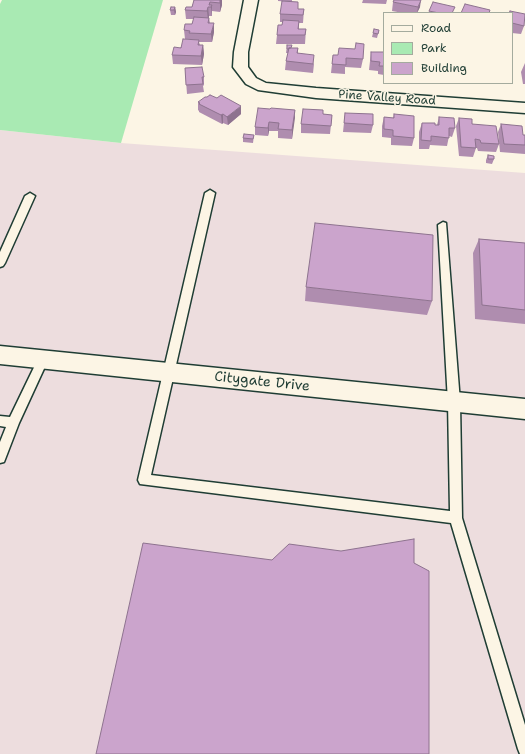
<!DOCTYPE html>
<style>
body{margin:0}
#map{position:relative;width:525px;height:754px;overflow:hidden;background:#fcf5e5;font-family:"Shantell Sans",sans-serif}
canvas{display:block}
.legend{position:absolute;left:383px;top:12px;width:130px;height:72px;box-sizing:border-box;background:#fcf5e5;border:1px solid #a4ab9e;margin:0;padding:5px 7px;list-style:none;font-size:12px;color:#1f3d34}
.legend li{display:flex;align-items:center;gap:8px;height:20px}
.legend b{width:20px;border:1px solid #a4ab9e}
</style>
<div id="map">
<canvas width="525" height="754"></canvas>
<ul class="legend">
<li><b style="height:5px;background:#fcf5e5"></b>Road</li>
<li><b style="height:11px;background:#a9eab3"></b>Park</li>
<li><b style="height:11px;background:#cba4cc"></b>Building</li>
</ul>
</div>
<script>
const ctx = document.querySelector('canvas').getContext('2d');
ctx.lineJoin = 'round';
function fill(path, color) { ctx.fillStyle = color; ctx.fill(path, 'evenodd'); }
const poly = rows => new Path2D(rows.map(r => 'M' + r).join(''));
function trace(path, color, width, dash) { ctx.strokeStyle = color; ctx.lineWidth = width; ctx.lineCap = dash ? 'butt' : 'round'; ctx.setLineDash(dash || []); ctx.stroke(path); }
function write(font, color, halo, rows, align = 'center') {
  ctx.font = font + ' "Shantell Sans",sans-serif'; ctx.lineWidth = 3; ctx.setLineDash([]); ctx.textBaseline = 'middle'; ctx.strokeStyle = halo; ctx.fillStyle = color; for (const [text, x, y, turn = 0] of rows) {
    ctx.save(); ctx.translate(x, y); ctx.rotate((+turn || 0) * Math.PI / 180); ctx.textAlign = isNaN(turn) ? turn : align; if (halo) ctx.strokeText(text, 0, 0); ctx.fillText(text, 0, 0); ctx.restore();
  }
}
const built = poly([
 [0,130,121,143,525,173,525,754,0,754]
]);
const green = poly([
 [2,0,163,0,121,143,0,130,0,4]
]);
const service = poly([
 [210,190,215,193,151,475,450,511,448,402,438,225,443,222,446,223,460,402,462,518,525,725,525,754,520,754,518,749,451,523,140,484,138,480,205,193,210,190],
 [30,193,35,196,5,263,3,266,0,267,0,252,25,196,30,193],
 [43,355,47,357,48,360,19,423,4,462,0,463,0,442,6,427,0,426,0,416,10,417,39,357,43,355]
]);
const minor = poly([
 [244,0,258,0,248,52,248,67,256,78,266,83,316,88,525,103,525,113,316,98,258,90,246,84,233,67,234,52,244,0],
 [0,346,525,399,525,419,0,364,0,346]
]);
const wall = poly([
 [194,0,222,0,222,5,220,12,212,11,212,16,209,16,209,18,210,23,214,32,212,42,199,42,200,45,203,45,204,54,202,65,173,64,172,55,190,39,185,39,184,30,192,24,194,19,186,19,185,10,192,7],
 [278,0,292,0,292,2,278,1],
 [363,0,387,0,386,4,362,3],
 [393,2,420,7,417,13,403,13,392,11],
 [175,7,176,12,175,15,171,15,170,10],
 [298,9,304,9,303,23,299,23,299,29,306,29,305,44,276,44,277,35,282,25,283,22,280,22,280,14],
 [429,11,453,13,428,13],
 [512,13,524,26,521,34,512,33],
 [379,30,377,38,372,37,373,33],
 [287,45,291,48,298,48,298,53,314,64,313,73,285,70,286,61,288,53,286,53],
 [371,52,384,52,384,75,378,74,378,71,369,70],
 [333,55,363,59,361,68,345,67,345,74,331,73],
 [525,63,525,84,523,84,521,72],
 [185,68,204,77,204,85,203,86,204,92,187,94],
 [198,102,241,114,228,125,223,123,222,124,199,112,199,111,198,110],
 [270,109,295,110,292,139,278,138,278,131,269,131,268,136,255,135,255,127],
 [345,113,373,125,371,133,343,132],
 [323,114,332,115,330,134,301,133,301,124],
 [394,114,414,138,412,146,391,145,391,138,382,137,382,126,384,117,393,118],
 [439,117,455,128,452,137,449,136,447,146,430,145,429,149,419,149,419,132,422,123,437,125],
 [459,118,472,124,499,144,496,152,478,151,477,148,476,148,473,157,459,156,456,126],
 [501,124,523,135,525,135,525,154,500,152,498,132],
 [254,135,253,143,243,142,243,138],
 [488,155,494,159,492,164,486,163,486,160],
 [479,239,525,243,525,324,475,319,473,253],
 [306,287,432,301,427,315,305,301]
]);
const shadedWall = poly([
 [220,0,222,0,222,5,220,12],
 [421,0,420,7,417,13,418,7],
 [212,5,212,16,211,7],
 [175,7,176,12,175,15,174,10],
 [208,7,209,16,208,20,207,11],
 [214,23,214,32,212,42,211,34],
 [203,45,204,54,202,65,201,56],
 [241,106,241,114,228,125,227,117],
 [295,110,295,118,292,139,292,130],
 [223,114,223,123,222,124,221,115],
 [269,122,269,131,268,136,268,128]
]);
const building = poly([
 [194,0,220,0,220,3,210,2,209,5,212,5,211,7,208,7,207,11,185,10,186,7,192,7,194,0],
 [394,0,421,0,418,7,393,2,394,0],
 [282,1,298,2,298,9,304,9,303,15,280,14,282,1],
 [433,2,455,7,452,13,439,13,429,11,433,2],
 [465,4,490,10,489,13,461,13,465,4],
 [171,7,175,7,174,10,170,10,171,7],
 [510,11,525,14,524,26,512,23,512,13,509,13,510,11],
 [194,17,209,18,208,23,214,23,211,34,189,33,190,31,184,30,185,24,192,24,194,17],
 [283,20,299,21,298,29,306,29,305,35,277,35,278,25,282,25,283,20],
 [374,29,379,30,378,34,373,33,374,29],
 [183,39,199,40,198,45,203,45,201,56,172,55,174,47,181,48,183,39],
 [356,43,364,44,363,59,346,58,346,65,332,64,333,55,338,55,339,48,355,49,356,43],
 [287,45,292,45,291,48,289,48,289,49,287,49,287,45],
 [289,48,298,48,297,53,314,55,313,64,286,61,289,48],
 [371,52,384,52,384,66,379,66,380,62,371,61,371,52],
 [202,67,204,77,202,77,203,84,186,85,185,68,202,67],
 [210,95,217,98,221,95,241,106,227,117,223,114,221,115,199,104,200,103,198,102,205,97,207,97,210,95],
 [258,108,270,109,271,108,295,110,292,130,278,129,279,123,269,122,268,128,255,127,258,108],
 [303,109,323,110,323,114,332,115,331,126,301,124,303,109],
 [345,113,373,114,373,125,344,123,345,113],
 [394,114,414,116,414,138,393,136,393,130,384,129,384,117,394,118,394,114],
 [439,117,454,118,455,128,449,128,449,138,431,136,431,141,421,140,422,123,435,123,435,125,439,125,439,117],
 [459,118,472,119,472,124,496,126,499,144,481,143,480,140,475,139,476,148,461,147,459,118],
 [501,124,522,126,523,135,525,135,525,145,504,144,501,124],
 [244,134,254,135,253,139,243,138,244,134],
 [488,155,494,156,494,159,488,159,488,155],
 [315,223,433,235,432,301,306,287,315,223],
 [479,239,525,243,525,310,482,305,479,239],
 [414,539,414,563,429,571,429,754,96,754,143,543,272,560,289,544,341,551,414,539]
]);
const farStreetnames = [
 ["Pine Valley Road",387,98,4]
];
const streetNames = [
 ["Citygate Drive",262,382,6]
];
fill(built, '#edddde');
fill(green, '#a9eab3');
trace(service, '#1f3d34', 3);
trace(minor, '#1f3d34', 3);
fill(service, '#fcf5e5');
fill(minor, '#fcf5e5');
fill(wall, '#af8daf');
fill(shadedWall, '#8e738f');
fill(building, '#cba4cc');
trace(building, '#8e738f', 1);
write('12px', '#1f3d34', '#fcf5e5', farStreetnames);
write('14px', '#1f3d34', '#fcf5e5', streetNames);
</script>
